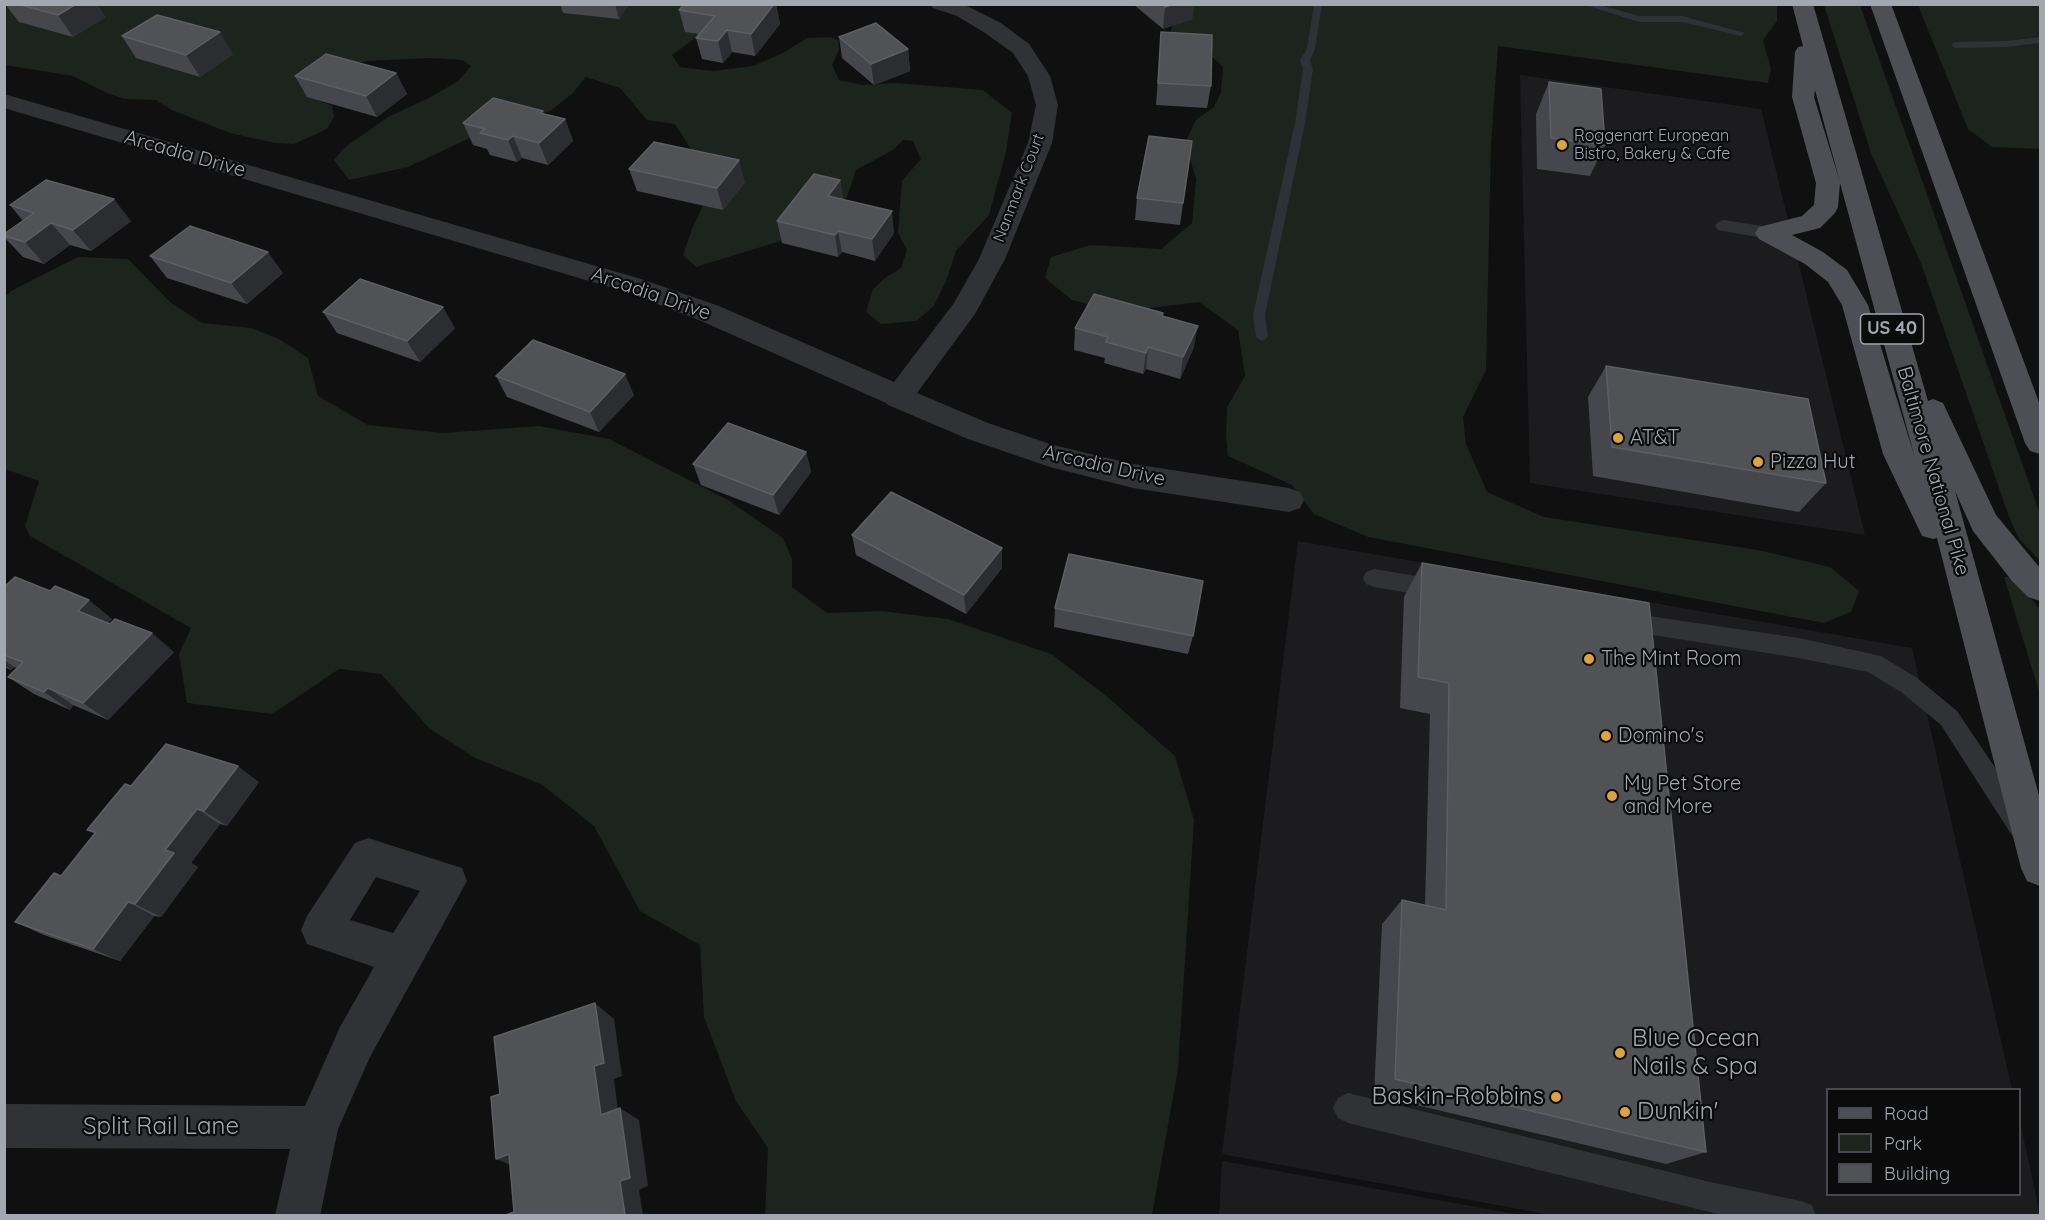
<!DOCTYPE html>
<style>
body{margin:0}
#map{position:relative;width:2045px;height:1220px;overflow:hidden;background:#101011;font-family:Quicksand,sans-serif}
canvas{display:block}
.frame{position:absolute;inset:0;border:6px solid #a2a7b0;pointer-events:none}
.legend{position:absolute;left:1826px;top:1088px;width:195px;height:108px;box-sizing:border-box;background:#0b0b0c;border:2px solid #47494e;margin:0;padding:8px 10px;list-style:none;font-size:18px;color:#a2a7b0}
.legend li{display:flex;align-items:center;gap:12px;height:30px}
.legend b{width:30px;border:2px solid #47494e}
</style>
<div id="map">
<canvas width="2045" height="1220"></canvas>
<div class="frame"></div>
<ul class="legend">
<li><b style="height:8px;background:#4e4f54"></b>Road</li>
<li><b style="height:16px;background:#1d231d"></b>Park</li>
<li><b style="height:16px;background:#505256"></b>Building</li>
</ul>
</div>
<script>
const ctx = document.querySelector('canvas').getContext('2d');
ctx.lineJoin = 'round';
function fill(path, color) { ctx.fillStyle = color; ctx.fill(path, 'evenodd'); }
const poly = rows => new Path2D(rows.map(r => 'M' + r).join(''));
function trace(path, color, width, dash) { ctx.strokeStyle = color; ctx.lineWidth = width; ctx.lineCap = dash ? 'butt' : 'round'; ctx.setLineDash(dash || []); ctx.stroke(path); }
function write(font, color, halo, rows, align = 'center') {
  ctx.font = font + ' Quicksand,sans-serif'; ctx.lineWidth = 4.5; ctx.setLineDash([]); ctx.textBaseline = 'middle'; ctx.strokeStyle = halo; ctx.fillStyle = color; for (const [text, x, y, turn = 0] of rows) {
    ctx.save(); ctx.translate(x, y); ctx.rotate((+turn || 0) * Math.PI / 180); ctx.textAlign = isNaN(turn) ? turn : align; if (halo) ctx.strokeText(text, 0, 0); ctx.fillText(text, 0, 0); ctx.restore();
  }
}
const built = poly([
 [1520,75,1761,109,1865,535,1530,483],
 [1298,541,1912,648,2012,1089,1828,1090,1828,1194,2020,1194,2020,1121,2040,1215,1551,1215,1222,1154],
 [1222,1161,1521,1215,1219,1215]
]);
const green = poly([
 [742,4,672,55,680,67,713,71,753,66,783,53,807,38,830,37,838,40,839,50,832,65,839,80,863,85,896,83,983,90,1012,113,1006,152,989,215,956,251,946,281,934,306,916,321,881,324,866,312,873,289,885,278,901,268,907,250,898,233,902,181,921,159,913,141,903,140,893,150,856,170,847,197,824,220,787,239,696,267,683,255,692,229,711,188,692,151,675,124,647,120,620,88,586,77,572,94,550,111,491,128,408,167,349,180,334,160,344,148,388,117,429,98,458,81,471,66,462,60,431,58,368,61,340,66,314,98,332,106,334,117,327,129,294,144,275,143,230,133,172,110,156,100,125,99,107,93,73,76,5,65,5,5],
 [1185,5,1777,5,1777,21,1763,40,1771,69,1768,83,1498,46,1491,143,1486,370,1463,417,1466,444,1487,492,1544,517,1758,550,1830,567,1859,591,1851,612,1824,623,1368,537,1314,514,1292,485,1228,456,1226,436,1227,407,1245,376,1238,330,1199,302,1118,312,1072,300,1045,278,1051,257,1091,245,1161,249,1192,223,1196,179,1185,143,1196,120,1214,107,1221,92,1223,67,1207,52,1169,40,1172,26],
 [1824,5,1860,5,2040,514,2040,561,2019,539,2009,517,1921,263,1871,153],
 [1918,5,2040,5,2040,149,1992,147,1968,129],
 [78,257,128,259,170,302,202,323,251,328,279,339,308,358,318,396,368,425,443,433,539,426,609,439,728,500,783,538,792,559,792,587,827,613,881,611,948,619,1051,654,1104,694,1175,756,1194,820,1178,1069,1152,1215,765,1215,768,1148,736,1101,704,1017,700,945,640,911,594,826,541,784,475,758,429,728,381,674,339,669,272,714,187,703,179,654,191,628,30,536,25,526,39,481,5,469,5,297,11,291],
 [2004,577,2013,577,2040,609,2040,695]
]);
const stream = poly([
 [1314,4,1322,4,1315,49,1310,60,1313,69,1305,123,1265,315,1268,337,1262,341,1256,337,1253,315,1295,123,1303,69,1300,60,1307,49,1314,4],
 [1582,4,1597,4,1639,16,1682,16,1745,33,1741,36,1682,22,1639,22,1582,4],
 [2040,37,2040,43,2007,47,1955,48,1951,45,1955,42,2007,41,2040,37]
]);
const service = poly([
 [1724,220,1768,227,1774,229,1777,233,1774,237,1768,239,1718,230,1715,226,1718,222,1724,220],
 [1374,569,1440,580,1448,583,1451,589,1448,595,1440,598,1374,587,1366,584,1363,578,1366,572,1374,569],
 [1621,612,1799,638,1881,656,1917,678,1957,711,2031,821,2035,829,2031,837,2022,841,2013,837,1941,725,1901,692,1868,672,1799,658,1621,630,1613,628,1610,621,1613,614,1621,612],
 [1348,1093,1710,1182,1801,1201,1812,1205,1816,1216,1726,1216,1348,1123,1338,1118,1333,1108,1338,1098,1348,1093]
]);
const minor = poly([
 [930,4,962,4,971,8,1001,23,1029,44,1050,76,1058,105,1052,143,1005,259,975,314,917,393,988,423,1053,445,1133,464,1289,488,1300,492,1304,500,1300,508,1289,512,1133,488,1050,467,968,439,888,405,886,403,699,320,623,291,4,108,4,94,641,279,719,306,894,382,954,303,979,259,1028,143,1036,105,1028,76,1013,53,985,33,957,16,933,8,930,4],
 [368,838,462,868,467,881,370,1057,338,1129,320,1216,275,1216,290,1149,4,1148,4,1104,305,1106,340,1027,374,967,307,944,301,930,307,916,355,843,368,838],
 [376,877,420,891,393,933,350,920,376,877]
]);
const primary = poly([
 [1792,4,1813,4,1928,401,1933,399,1943,403,1996,515,2040,568,2040,601,2028,597,2012,581,1973,531,1955,491,2040,799,2040,886,2027,881,2021,868,1937,538,1933,539,1922,536,1883,454,1842,305,1828,282,1805,264,1759,239,1755,233,1759,227,1802,216,1814,205,1816,183,1792,97,1795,52,1798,47,1803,46,1792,4],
 [1815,90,1840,182,1814,97,1815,90],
 [1840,183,1915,458,1868,305,1847,270,1823,252,1792,235,1820,228,1835,213,1838,207,1840,183],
 [1870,4,1891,4,2040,405,2040,454,2030,451,2025,443,1870,4]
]);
const wall = poly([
 [5,4,97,4,105,17,73,37,19,22],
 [560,4,629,4,619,19,563,13],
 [684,4,776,4,780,24,755,56,732,52,723,63,702,59,696,38,699,34,685,32,679,10],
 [1133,4,1194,4,1192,19,1163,29],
 [1161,32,1211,86,1207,108,1156,105],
 [122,36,233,54,200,77,136,58],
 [839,37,908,49,910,71,874,85,842,58],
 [396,73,407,94,377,117,307,97,295,76],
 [1549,82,1605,145,1590,176,1537,169,1536,114],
 [543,111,544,114,565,119,573,141,548,165,522,158,517,162,490,155,487,149,473,145,463,123],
 [1192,141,1180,225,1135,220,1137,198],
 [629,169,745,182,723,210,637,191],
 [840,180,843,200,894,233,875,261,842,252,838,257,782,243,777,221],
 [10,205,131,221,91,251,70,245,44,264,23,257,4,237,4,234,23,221],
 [150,256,283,273,247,304,167,278],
 [323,312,455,328,420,362,337,333],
 [1163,313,1163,316,1194,347,1180,379,1146,369,1143,374,1104,363,1105,358,1074,350,1075,328],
 [1606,366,1826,483,1799,512,1593,476,1588,397],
 [496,376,634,395,599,432,507,397],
 [806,452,811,472,779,515,701,485,693,464],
 [852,535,1002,568,966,614,856,555],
 [1422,563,1706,1152,1666,1164,1374,1095,1382,924,1402,900,1425,905,1430,714,1400,708,1404,597],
 [4,587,112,619,108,623,174,652,108,720,73,705,70,710,34,694,8,677,17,668,14,667,11,670,4,667],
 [1055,608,1193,636,1188,654,1054,627],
 [259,782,227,826,220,824,191,863,198,867,161,917,154,916,120,961,44,935,15,922,61,876,95,834,87,830,131,786]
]);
const shadedWall = poly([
 [76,4,97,4,105,17,73,37,58,15],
 [615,4,629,4,619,19],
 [774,4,776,4,780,24,755,56,751,34],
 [1174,4,1194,4,1192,19,1163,29,1165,7],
 [727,30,732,52,723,63,718,41],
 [220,32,233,54,200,77,186,55],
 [908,49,910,71,874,85,871,64],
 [396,73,407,94,377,117,366,96],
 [543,111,551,132,565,119,573,141,548,165,539,143,540,113],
 [513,136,522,158,517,162,508,140],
 [739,160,745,182,723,210,717,188],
 [840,180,843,202,828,196],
 [114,199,131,221,91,251,73,230],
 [892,211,894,233,875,261,872,239],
 [51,223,70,245,44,264,25,242],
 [838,231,842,252,838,257,835,235],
 [268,252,283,273,247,304,231,283],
 [443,307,455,328,420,362,407,341],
 [1198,326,1194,347,1180,379,1183,357],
 [1148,347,1146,369,1143,374,1146,353],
 [625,374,634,395,599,432,590,412],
 [806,452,811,472,779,515,773,495],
 [1002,548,1002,568,966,614,964,595],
 [89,600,112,619,101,630,78,611],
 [152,633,174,652,108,720,83,703],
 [4,660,14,667,11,670,4,665],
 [48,688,73,705,70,710,44,692],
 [238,766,259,782,227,826,204,811],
 [197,809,220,824,191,863,198,867,161,917,135,904,165,850],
 [128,902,154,916,120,961,93,949],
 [595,1003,614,1019,622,1076,614,1079,620,1127,601,1115,594,1066],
 [620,1108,639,1120,648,1186,639,1190,643,1215,625,1215,620,1181],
 [509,1154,520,1169,496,1159]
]);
const building = poly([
 [17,4,76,4,58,15,17,4],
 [684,4,774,4,751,34,727,30,718,41,696,38,715,16,679,10,684,4],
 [1161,4,1174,4,1165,7,1161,4],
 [157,15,220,32,186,55,122,36,157,15],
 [876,23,908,49,871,64,839,37,876,23],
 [1161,32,1212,35,1211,86,1158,83,1161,32],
 [326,54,396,73,366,96,295,76,326,54],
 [1549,82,1601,89,1605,145,1551,138,1549,82],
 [493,98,543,111,540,113,565,119,539,143,513,136,508,140,480,133,485,129,463,123,493,98],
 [1149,136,1192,141,1183,203,1137,198,1149,136],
 [654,142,739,160,717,188,629,169,654,142],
 [814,174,840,180,828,196,892,211,872,239,838,231,835,235,777,221,814,174],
 [46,180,114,199,73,230,51,223,25,242,4,236,4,234,34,213,10,205,46,180],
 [190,226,268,252,231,283,150,256,190,226],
 [360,279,443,307,407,341,323,312,360,279],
 [1094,294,1163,313,1162,316,1198,326,1183,357,1148,347,1146,353,1106,342,1108,337,1075,328,1094,294],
 [533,340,625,374,590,412,496,376,533,340],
 [1606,366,1808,399,1826,483,1612,447,1606,366],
 [728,423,806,452,773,495,693,464,728,423],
 [891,492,1002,548,964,595,852,535,891,492],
 [1069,554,1203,581,1193,636,1055,608,1069,554],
 [1422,563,1649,603,1706,1152,1395,1079,1402,900,1446,910,1449,683,1418,677,1422,563],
 [15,577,50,591,55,586,89,600,78,611,110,624,115,619,152,633,83,703,48,688,44,692,8,677,23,662,4,655,4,587,15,577],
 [166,744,238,766,204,811,197,809,165,850,174,853,135,904,128,902,93,949,15,922,54,873,61,876,96,832,87,830,125,784,131,786,166,744],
 [595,1003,604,1063,594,1066,601,1115,620,1108,630,1178,620,1181,625,1215,506,1215,514,1212,509,1154,496,1159,491,1097,500,1094,494,1037,595,1003]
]);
const markers = [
 [1562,145,6,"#dea43b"],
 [1618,438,6,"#dea43b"],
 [1758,462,6,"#dea43b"],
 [1589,659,6,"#dea43b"],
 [1606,736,6,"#dea43b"],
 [1612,796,6,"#dea43b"],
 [1620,1053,6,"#dea43b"],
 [1556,1097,6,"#dea43b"],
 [1625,1112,6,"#dea43b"]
];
const farPoinames = [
 ["Roggenart European",1574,136],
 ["Bistro, Bakery & Cafe",1574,154]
];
const farStreetnames = [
 ["Nanmark Court",1019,188,-69]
];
const shields = [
 [1892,329,63]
];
const shieldNames = [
 ["US 40",1892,329]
];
const streetNames = [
 ["Arcadia Drive",185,154,16],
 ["Arcadia Drive",651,294,19],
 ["Arcadia Drive",1104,466,13],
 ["Baltimore National Pike",1933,471,74]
];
const poiNames = [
 ["AT&T",1630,438],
 ["Pizza Hut",1770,462],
 ["The Mint Room",1601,659],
 ["Domino's",1618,736],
 ["My Pet Store",1624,784],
 ["and More",1624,807]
];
const nearPoinames = [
 ["Blue Ocean",1632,1039],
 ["Nails & Spa",1632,1067],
 ["Baskin-Robbins",1544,1097,"right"],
 ["Dunkin'",1637,1112]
];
const nearStreetnames = [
 ["Split Rail Lane",161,1127]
];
fill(built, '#1c1c1e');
fill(green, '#1d231d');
fill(stream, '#2b3238');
fill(service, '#313236');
fill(minor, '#313236');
fill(primary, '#4e4f54');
fill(wall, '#46474c');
fill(shadedWall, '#2c2d30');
fill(building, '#505256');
trace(building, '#5d5f64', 1.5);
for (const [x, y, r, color] of markers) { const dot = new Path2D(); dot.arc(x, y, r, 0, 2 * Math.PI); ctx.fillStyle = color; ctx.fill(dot); trace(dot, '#0b0b0c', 2); }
write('16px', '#a2a7b0', '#0b0b0c', farPoinames, 'left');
write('16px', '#a2a7b0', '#0b0b0c', farStreetnames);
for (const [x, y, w] of shields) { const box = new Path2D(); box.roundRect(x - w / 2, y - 15, w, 30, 4.5); ctx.fillStyle = '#0b0b0c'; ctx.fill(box); trace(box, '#a2a7b0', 1.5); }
write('bold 18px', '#a2a7b0', null, shieldNames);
write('20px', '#a2a7b0', '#0b0b0c', streetNames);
write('20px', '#a2a7b0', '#0b0b0c', poiNames, 'left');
write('24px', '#a2a7b0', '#0b0b0c', nearPoinames, 'left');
write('24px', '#a2a7b0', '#0b0b0c', nearStreetnames);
</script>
